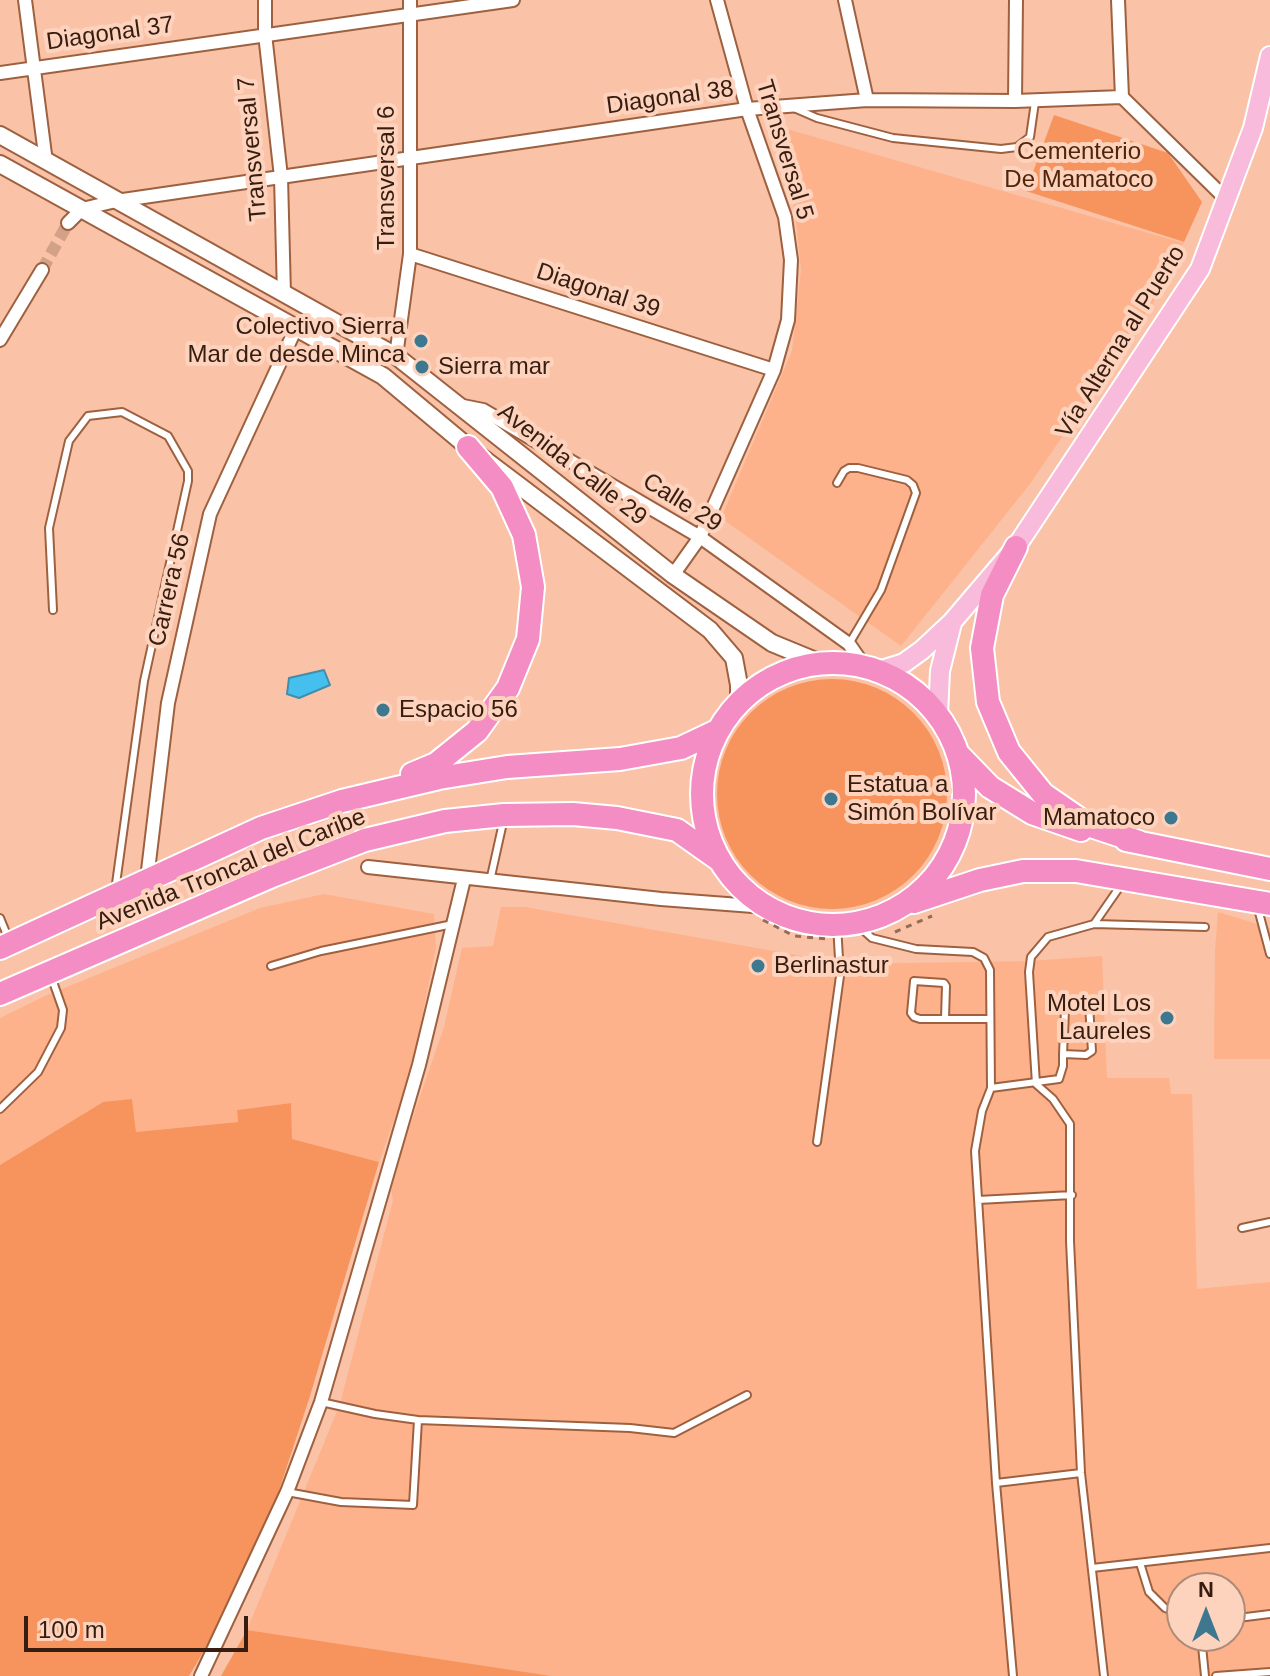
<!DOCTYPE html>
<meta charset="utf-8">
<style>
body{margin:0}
#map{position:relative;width:1270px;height:1676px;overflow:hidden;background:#fac2a6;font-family:Arial,sans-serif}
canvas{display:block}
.north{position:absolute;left:1166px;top:1572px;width:80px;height:80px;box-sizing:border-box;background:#fed3be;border:2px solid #ae8a78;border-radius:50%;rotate:0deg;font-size:22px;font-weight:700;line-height:32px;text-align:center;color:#371d10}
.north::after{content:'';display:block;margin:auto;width:28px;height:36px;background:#3d7890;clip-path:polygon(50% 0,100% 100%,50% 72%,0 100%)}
.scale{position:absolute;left:24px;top:1616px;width:224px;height:36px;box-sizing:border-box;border:4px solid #371d10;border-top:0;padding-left:10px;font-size:24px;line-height:28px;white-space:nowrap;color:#371d10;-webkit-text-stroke:6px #fed3be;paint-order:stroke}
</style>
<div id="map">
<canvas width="1270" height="1676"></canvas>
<div class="north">N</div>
<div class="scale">100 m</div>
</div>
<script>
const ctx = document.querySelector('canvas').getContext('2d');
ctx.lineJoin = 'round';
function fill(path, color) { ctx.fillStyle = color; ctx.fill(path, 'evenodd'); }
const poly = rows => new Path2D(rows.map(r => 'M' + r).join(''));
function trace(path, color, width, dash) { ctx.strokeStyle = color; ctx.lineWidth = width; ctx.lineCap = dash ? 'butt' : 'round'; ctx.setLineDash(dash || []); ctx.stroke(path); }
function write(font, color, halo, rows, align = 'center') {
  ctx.font = font + ' Arial,sans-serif'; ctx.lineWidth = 8; ctx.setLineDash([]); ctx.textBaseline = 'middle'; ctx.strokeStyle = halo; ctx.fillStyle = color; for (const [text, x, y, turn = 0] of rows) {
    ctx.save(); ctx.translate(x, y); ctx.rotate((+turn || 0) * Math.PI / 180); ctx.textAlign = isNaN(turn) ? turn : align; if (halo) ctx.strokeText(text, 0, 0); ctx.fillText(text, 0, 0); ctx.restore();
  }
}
const built = poly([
 [780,127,1183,243,1153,303,1030,484,901,646,721,518,792,351,801,270,796,220],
 [324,894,434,914,436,947,411,1072,379,1162,291,1139,291,1103,237,1110,238,1122,136,1132,132,1100,103,1102,0,1165,0,1018,45,996,260,908],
 [501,907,525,907,847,964,1030,961,1102,956,1107,1078,1169,1078,1171,1094,1192,1094,1197,1289,1270,1282,1270,1676,552,1676,247,1630,340,1404,393,1200,391,1189,402,1149,444,1027,462,948,493,946],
 [1182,1588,1230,1588,1230,1636,1182,1636],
 [1218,912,1270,928,1270,1059,1214,1059,1215,951]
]);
const green = poly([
 [1054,115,1168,153,1202,202,1184,242,1026,191],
 '717 794a115 115 0 1 1 230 0a115 115 0 1 1-230 0Z',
 [132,1099,136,1132,238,1122,237,1110,291,1103,292,1139,379,1162,310,1396,268,1524,229,1608,189,1676,0,1676,0,1165,103,1102],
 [247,1630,552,1676,221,1676]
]);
const water = poly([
 [324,670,330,685,299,698,287,694,289,678,324,670]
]);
const streetTunnel = poly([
 [42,270,68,223]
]);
const path = poly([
 [763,920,794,936,828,939],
 [895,932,932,916]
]);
const lane = poly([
 [794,108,817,118,893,138,1001,149,1017,147,1030,137,1035,102],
 [837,483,844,471,849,468,858,468,907,480,913,485,916,493,881,590,849,644],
 [53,610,49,528,69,441,88,416,122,412,168,436,188,471,188,481,144,681,115,891],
 [490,881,504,818],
 [1257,905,1270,954],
 [0,918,9,940],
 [854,922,872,938,916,949,973,952,984,958,990,970,991,1088,982,1111,975,1151,996,1483,1013,1676],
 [1094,924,1205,927],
 [271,966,321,951,453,924],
 [945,1018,946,986,944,983,914,981,911,1013,914,1017,920,1019,990,1019],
 [991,1088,1059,1079,1063,1066,1063,1054,1065,1010,1066,1006,1069,1004,1089,1005,1092,1051,1086,1055,1063,1054],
 [0,1109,38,1072,61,1028,63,1010,51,976],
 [817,1142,840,976,837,924],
 [978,1200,1072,1195],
 [1242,1228,1270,1222],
 [418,1420,630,1428,674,1433,747,1395],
 [996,1483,1081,1473],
 [287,1492,341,1502,413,1505,418,1420,375,1414,321,1402],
 [1140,1563,1149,1592,1165,1608,1182,1615],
 [1092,1568,1270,1548],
 [1230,1619,1270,1614],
 [1201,1636,1205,1676],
 [1104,1676,1081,1473,1070,1241,1070,1124,1053,1099,1036,1084,1029,972,1031,957,1048,937,1094,924,1121,885],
 [1216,1676,1270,1672]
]);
const street = poly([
 [25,0,46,162],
 [265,0,265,34,281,177,284,295],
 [845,0,867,100],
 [1118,0,1122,97],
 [0,73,513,0],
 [1015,101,1016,0],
 [68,223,82,209,116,201,747,109,867,100,1015,101,1122,97,1227,200],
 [410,254,774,370],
 [0,340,42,270],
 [396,356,410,254,410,0],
 [458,405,483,410,700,537,849,644,865,667],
 [673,575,700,537,774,370,788,320,791,260,785,217,747,109,717,0],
 [368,867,661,899,766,907],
 [147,879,168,703,210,514,296,328],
 [201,1676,287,1492,321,1402,419,1065,464,879]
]);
const secondary = poly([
 [0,135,396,356,673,575,772,643,823,664],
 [0,164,383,376,468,447,710,630,734,658,739,685,739,703]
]);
const primary = poly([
 [878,671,904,663,922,650,952,622,1016,547,1200,269,1253,128,1270,56],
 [938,715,940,671,952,623]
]);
const highway = poly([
 [1016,547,992,595,982,648,988,702,1009,752,1043,794,1088,825,1139,842],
 '702 794a131 131 0 1 1 262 0a131 131 0 1 1-262 0Z',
 [958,754,990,787,1032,813,1081,830],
 [412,774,436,764,477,731,508,688,528,639,533,587,524,535,502,487,468,447],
 [1126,840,1270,869],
 [914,902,980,880,1023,871,1076,871,1270,904],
 [0,948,261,828,342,801,439,778,507,767,620,759,681,748,717,731],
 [0,994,272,876,365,840,445,821,504,815,573,814,617,818,677,830,718,859]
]);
const markers = [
 [421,341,8,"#3d7890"],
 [422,367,8,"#3d7890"],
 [383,710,8,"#3d7890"],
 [831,799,8,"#3d7890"],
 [1171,818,8,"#3d7890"],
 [758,966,8,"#3d7890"],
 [1167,1018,8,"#3d7890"]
];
const streetNames = [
 ["Diagonal 37",110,34,-8],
 ["Diagonal 38",670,98,-8],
 ["Transversal 7",253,149,-95],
 ["Transversal 5",784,150,73],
 ["Transversal 6",387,178,-90],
 ["Diagonal 39",598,291,18],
 ["Vía Alterna al Puerto",1121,342,-58],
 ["Avenida Calle 29",572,465,38],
 ["Calle 29",682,503,32],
 ["Carrera 56",170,590,-77],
 ["Avenida Troncal del Caribe",231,870,-22]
];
const parkNames = [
 ["Cementerio",1079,152],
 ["De Mamatoco",1079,180]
];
const poiNames = [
 ["Colectivo Sierra",405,327,"right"],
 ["Mar de desde Minca",405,355,"right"],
 ["Sierra mar",438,367],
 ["Espacio 56",399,710],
 ["Estatua a",847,785],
 ["Simón Bolívar",847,813],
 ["Mamatoco",1155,818,"right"],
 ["Berlinastur",774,966],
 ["Motel Los",1151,1004,"right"],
 ["Laureles",1151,1032,"right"]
];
fill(built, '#feb28b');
fill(green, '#f7945e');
fill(water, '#45bfee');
trace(water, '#418eab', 2);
trace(streetTunnel, '#d3a188', 12, [12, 6]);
trace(lane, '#9e6140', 10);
trace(street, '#9e6140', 16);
trace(secondary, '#9e6140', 20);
trace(primary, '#fff', 22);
trace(highway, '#fff', 26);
trace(path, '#946c58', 3, [6, 6]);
trace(lane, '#fff', 6);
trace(street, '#fff', 12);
trace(secondary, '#fff', 16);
trace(primary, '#f8bbdb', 18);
trace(highway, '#f48dc3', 22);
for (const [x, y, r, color] of markers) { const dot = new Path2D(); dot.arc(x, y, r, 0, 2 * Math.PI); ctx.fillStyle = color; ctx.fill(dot); trace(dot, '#fed3be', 3); }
write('24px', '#371d10', '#fed3be', streetNames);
write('24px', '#50250b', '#fed3be', parkNames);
write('24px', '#371d10', '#fed3be', poiNames, 'left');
</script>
